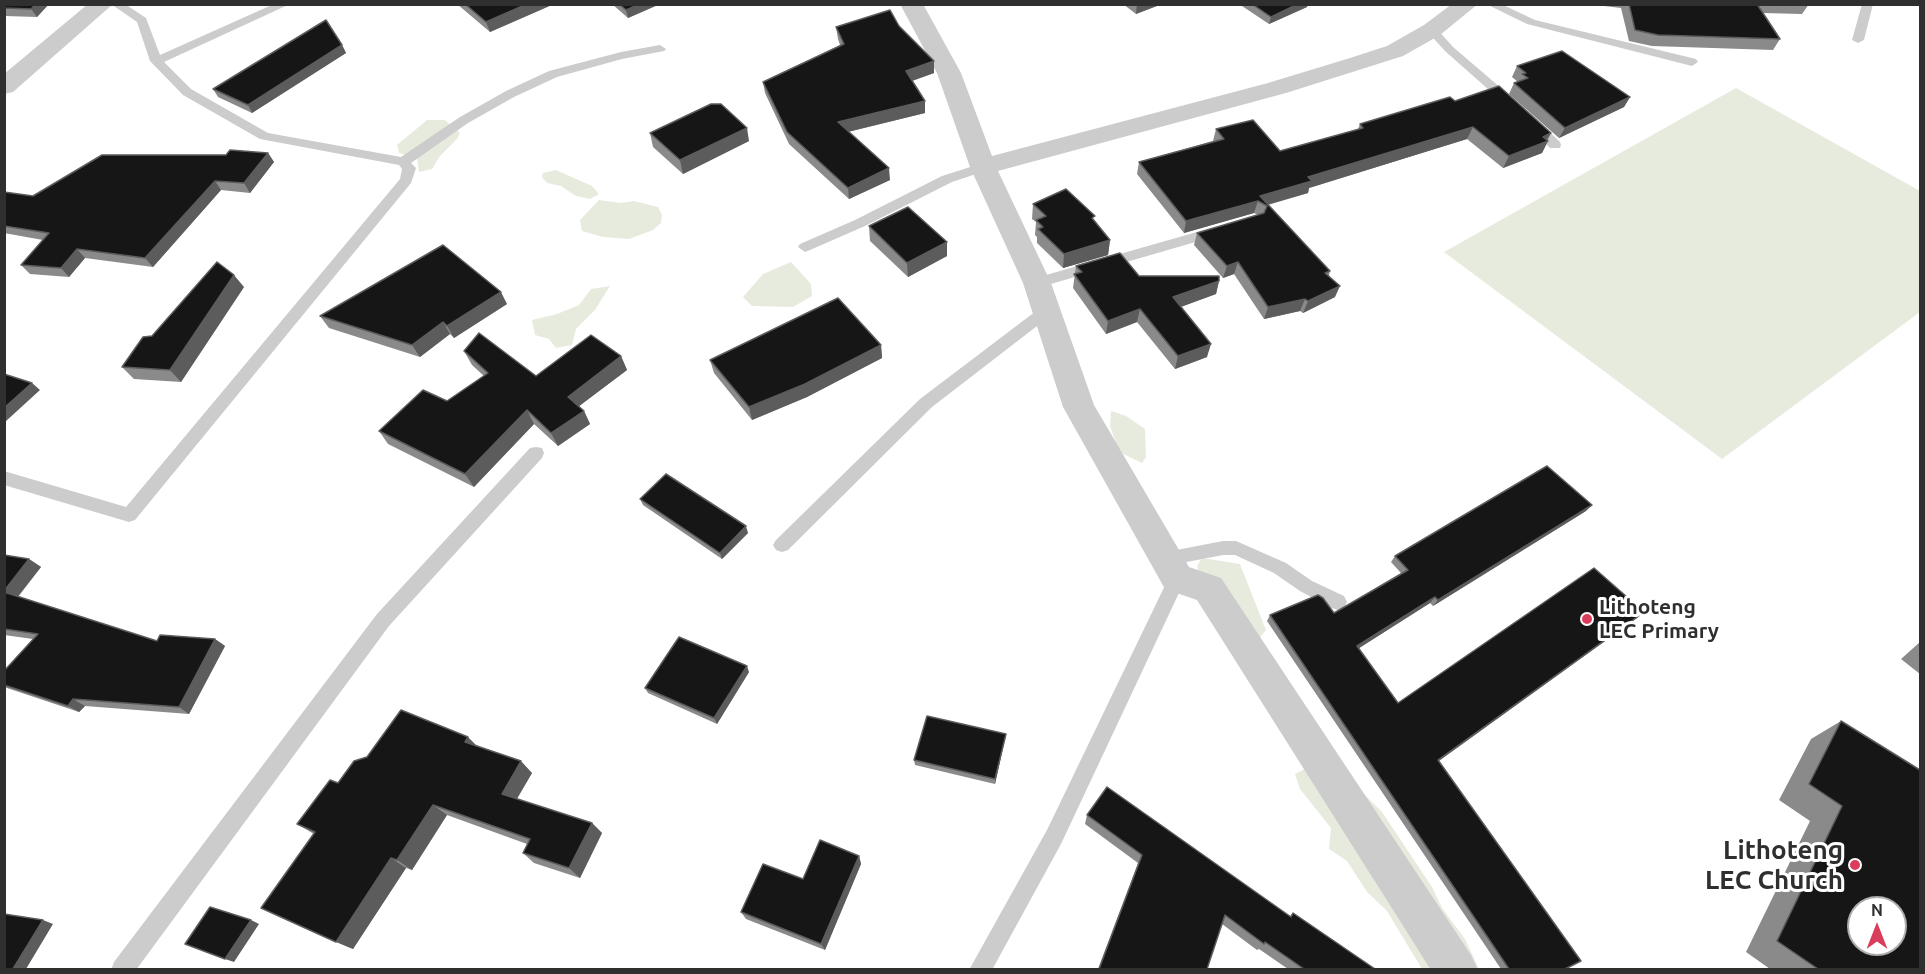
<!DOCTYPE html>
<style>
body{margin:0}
#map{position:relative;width:1925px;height:974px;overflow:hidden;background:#fff;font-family:Ubuntu,sans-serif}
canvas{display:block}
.frame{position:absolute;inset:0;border:6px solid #2f2f2f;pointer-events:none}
.north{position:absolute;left:1847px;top:896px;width:60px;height:60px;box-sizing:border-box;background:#fff;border:2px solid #acacac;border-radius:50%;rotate:0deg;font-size:16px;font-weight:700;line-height:24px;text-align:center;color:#2f2f2f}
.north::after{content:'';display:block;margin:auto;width:21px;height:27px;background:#da3d5b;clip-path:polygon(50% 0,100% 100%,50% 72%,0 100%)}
</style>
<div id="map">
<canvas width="1925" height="974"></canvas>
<div class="frame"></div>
<div class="north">N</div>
</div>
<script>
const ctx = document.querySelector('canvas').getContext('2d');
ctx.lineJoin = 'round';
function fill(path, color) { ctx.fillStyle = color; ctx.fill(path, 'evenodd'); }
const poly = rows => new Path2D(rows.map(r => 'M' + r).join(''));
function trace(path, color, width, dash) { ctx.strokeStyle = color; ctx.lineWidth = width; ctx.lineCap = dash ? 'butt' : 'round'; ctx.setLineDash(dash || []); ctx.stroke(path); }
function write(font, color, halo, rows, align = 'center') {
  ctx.font = font + ' Ubuntu,sans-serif'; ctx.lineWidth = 6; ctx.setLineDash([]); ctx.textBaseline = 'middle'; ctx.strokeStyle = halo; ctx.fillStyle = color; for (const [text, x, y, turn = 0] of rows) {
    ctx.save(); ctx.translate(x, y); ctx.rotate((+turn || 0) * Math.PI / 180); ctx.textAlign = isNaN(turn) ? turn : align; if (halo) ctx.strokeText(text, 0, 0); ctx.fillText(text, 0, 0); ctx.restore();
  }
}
const green = poly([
 [1736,88,1920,191,1920,312,1722,459,1444,252],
 [427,120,445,120,460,133,457,139,440,156,432,169,419,172,417,158,399,153,397,145],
 [556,170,592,186,599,194,590,199,576,196,561,186,547,183,542,177,543,173],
 [599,200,621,203,634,201,658,207,662,215,661,223,653,230,629,239,603,237,582,231,580,220],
 [791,262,811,284,812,296,793,307,752,306,743,297,763,274],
 [610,286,595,310,576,329,572,345,556,348,549,339,535,335,532,320,557,314,579,305,591,289],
 [1111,411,1126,416,1145,429,1146,457,1142,463,1119,452,1110,426],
 [1202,558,1240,564,1266,630,1258,640,1200,575,1197,566],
 [1310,766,1360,790,1382,812,1432,887,1442,908,1465,939,1479,969,1422,969,1387,911,1367,892,1347,861,1329,849,1331,828,1300,789,1295,774]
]);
const lane = poly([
 [111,4,125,4,146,18,160,55,274,4,290,4,164,62,191,89,268,133,401,157,460,117,506,91,549,71,621,52,660,45,666,49,664,51,622,59,557,77,514,97,468,123,411,163,416,168,411,183,135,520,129,522,4,485,4,471,126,507,400,179,402,169,399,165,260,139,183,95,150,61,137,22,111,4],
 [1486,4,1501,4,1535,20,1696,59,1698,62,1692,66,1527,24,1486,4],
 [1862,4,1873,4,1864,40,1858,43,1852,40,1862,4],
 [1432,27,1436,28,1453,47,1515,100,1517,103,1515,106,1507,106,1445,51,1426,30,1432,27],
 [1532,118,1536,119,1560,142,1561,145,1560,148,1550,148,1528,125,1526,122,1528,119,1532,118],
 [983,163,988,164,990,167,988,170,952,182,865,226,810,250,805,252,798,247,800,244,855,220,942,176,983,163],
 [1218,226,1223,228,1225,231,1223,234,1037,288,1030,283,1032,279,1218,226],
 [1045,307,1050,308,1052,312,1050,316,932,407,788,550,782,552,776,550,773,545,776,540,920,399,1040,308,1045,307],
 [536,447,542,448,544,453,542,458,389,626,136,970,111,970,114,962,377,614,530,448,536,447],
 [1223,541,1236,541,1286,563,1312,581,1344,596,1347,602,1344,608,1338,610,1332,608,1300,591,1274,573,1235,555,1223,555,1166,566,1160,564,1157,559,1160,554,1166,552,1223,541],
 [1177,570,1183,573,1186,578,1061,844,992,970,969,970,1047,830,1171,573,1177,570]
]);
const street = poly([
 [88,4,113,4,13,92,4,94,4,74,88,4],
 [900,4,923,4,961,73,992,156,1268,83,1350,58,1387,46,1424,25,1452,4,1478,4,1440,35,1403,56,1286,93,998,171,1051,283,1094,405,1189,567,1221,578,1471,955,1478,970,1431,970,1197,600,1165,589,1063,407,1023,283,970,167,937,73,900,4]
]);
const wall = poly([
 [4,4,49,4,37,17,5,16,4,19],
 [457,4,554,4,490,32],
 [612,4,660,4,628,18],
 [1123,4,1162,4,1136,14],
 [1239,4,1308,4,1307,7,1269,24],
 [1604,4,1809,4,1802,14,1763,13,1780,39,1773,50,1652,46,1629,41,1621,8,1604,6],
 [899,26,934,61,934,73,912,81,925,113,848,132,890,180,849,199,789,144,765,93,763,82,840,45,838,39,836,27],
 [342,45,346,53,252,113,218,97,213,89],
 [1517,66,1630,97,1624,107,1559,138,1509,94,1514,83,1518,82,1512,77],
 [1455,101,1551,133,1542,153,1503,168,1467,139,1309,188,1308,193,1268,205,1330,271,1329,275,1335,297,1303,313,1300,311,1264,319,1234,274,1223,278,1194,245,1197,233,1258,215,1254,213,1184,233,1137,174,1139,162,1213,141,1216,129,1280,151,1358,129,1360,124],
 [650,133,749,141,683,174,653,147],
 [268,153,274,162,250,193,221,190,153,267,85,258,69,277,30,274,21,265,43,240,4,233,4,192,33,196,226,155],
 [1033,204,1095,221,1110,240,1108,255,1063,268,1037,243,1037,237,1035,235,1036,222,1032,219],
 [869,226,947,256,908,277,870,241],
 [1076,266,1139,276,1219,281,1216,294,1180,307,1207,357,1175,369,1137,322,1106,334,1073,288],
 [244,287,181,382,134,379,122,367,152,336],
 [507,304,454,338,450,334,420,357,329,328,320,316],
 [881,345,882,358,807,397,752,420,714,373,710,360],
 [464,351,536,376,621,356,627,370,579,406,584,411,590,424,558,446,534,424,474,487,388,444,379,431,447,401,484,376,472,365],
 [640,499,748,533,722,559,643,505],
 [1586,511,1433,606,1430,603,1359,648,1398,703,1644,612,1637,618,1439,761,1565,969,1501,969,1267,621,1270,615,1334,613,1401,573,1391,562,1395,556],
 [4,555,29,559,41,567,18,597,157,641,215,639,225,646,189,714,85,706,79,712,4,687,4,671,33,639,4,635],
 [1920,642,1920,674,1901,659],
 [749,672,717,724,648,693,645,688],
 [1841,721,1920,969,1770,969,1746,952,1810,821,1779,800,1811,739],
 [1006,734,995,784,915,765,914,760],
 [477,746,532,773,517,799,592,823,602,833,580,878,534,863,523,853,527,844,447,815,412,870,406,868,353,949,261,908,314,834,297,824,338,783],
 [1087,815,1290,916,1293,913,1375,969,1288,969,1259,949,1257,950,1222,924,1207,969,1098,969,1138,863,1085,824],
 [859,856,861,864,825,950,746,919,741,912,803,879]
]);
const shadedWall = poly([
 [36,4,49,4,37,17,31,9],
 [527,4,554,4,490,32,486,22],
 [640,4,660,4,628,18,626,10],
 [1137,4,1162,4,1136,14],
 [1298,4,1308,4,1307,7,1269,24,1271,17],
 [342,45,346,53,252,113,248,105],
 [934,61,934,73,906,83,906,71],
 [1630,97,1624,107,1559,138,1565,128],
 [925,101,925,113,839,134,838,122],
 [1473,127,1467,139,1309,188,1308,193,1266,205,1260,196,1308,177],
 [747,128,749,141,683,174,680,160],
 [1551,133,1546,141,1548,141,1542,153,1503,168,1509,156],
 [268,153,274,162,250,193,244,183],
 [889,168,890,180,849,199,848,188],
 [215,181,221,190,153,267,145,258],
 [1258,201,1254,213,1184,233,1186,221],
 [1110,240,1108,255,1063,268,1064,254],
 [947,242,947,256,908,277,907,263],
 [77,249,85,258,69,277,61,268],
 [1238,262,1234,274,1223,278,1227,266],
 [234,275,244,287,181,382,170,370],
 [1219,281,1216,294,1170,311,1173,297],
 [1340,286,1335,297,1303,313,1308,301],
 [501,292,507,304,454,338,447,326],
 [1305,299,1300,311,1264,319,1268,307],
 [1140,309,1137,322,1106,334,1108,321],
 [443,322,450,334,420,357,412,345],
 [1211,344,1207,357,1175,369,1178,356],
 [881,345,882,358,807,397,752,420,749,407],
 [621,356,627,370,574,410,568,397],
 [32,383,40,390,5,422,4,408],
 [527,410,534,424,474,487,465,474],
 [584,411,590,424,558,446,551,433],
 [1592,505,1586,511,1433,606,1438,600],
 [746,526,748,533,722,559,720,553],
 [29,559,41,567,15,600,4,593,4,591],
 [1435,597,1430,603,1353,652,1357,646],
 [1644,612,1637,618,1433,765,1438,760],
 [215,639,225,646,189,714,179,707],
 [747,666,749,672,717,724,714,718],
 [73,699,85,706,79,712,68,706],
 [1006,734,1005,739,995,784,995,779],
 [468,737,480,749,465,742],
 [521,761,532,773,513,805,502,794],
 [433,805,447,815,412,870,397,860],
 [592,823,602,833,580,878,569,868],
 [859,856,861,864,825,950,821,944],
 [391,858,406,868,353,949,336,942],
 [43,920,53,924,26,969,13,969],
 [251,920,259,924,234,962,225,959]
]);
const building = poly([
 [4,4,36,4,31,9,4,8,4,4],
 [465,4,527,4,486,22,465,4],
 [619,4,640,4,626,10,619,4],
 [1252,4,1298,4,1271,17,1252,4],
 [1629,4,1757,4,1780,39,1658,35,1635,30,1629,4],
 [890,10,899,26,934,61,906,71,925,101,838,122,889,168,848,188,787,132,763,82,844,44,836,27,890,10],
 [326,20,342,45,248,105,213,89,326,20],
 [1562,51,1630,97,1565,128,1514,83,1528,78,1522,74,1526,73,1517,66,1562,51],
 [1499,86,1551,133,1543,137,1548,141,1509,156,1473,127,1308,177,1312,181,1260,196,1330,271,1325,273,1340,286,1308,301,1305,299,1268,307,1238,262,1227,266,1197,233,1264,213,1267,206,1258,201,1186,221,1139,162,1224,139,1216,129,1253,120,1280,151,1363,128,1360,124,1450,97,1455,101,1499,86],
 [711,104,721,104,747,128,680,160,650,133,711,104],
 [230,150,268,153,244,183,215,181,145,258,77,249,61,268,21,265,49,233,4,226,4,192,33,196,102,155,226,155,230,150],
 [1066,189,1095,216,1092,218,1110,240,1064,254,1038,229,1043,227,1036,220,1046,216,1033,204,1066,189],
 [908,207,947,242,907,263,869,226,908,207],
 [443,245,501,292,447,326,443,322,412,345,320,316,443,245],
 [1120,253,1139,276,1219,276,1219,281,1173,297,1211,344,1178,356,1140,309,1108,321,1074,274,1082,272,1076,266,1120,253],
 [217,262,234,275,170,370,122,367,143,337,152,336,217,262],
 [838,298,881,345,805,384,749,407,710,360,838,298],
 [479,333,536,376,591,335,621,356,568,397,584,411,551,433,527,410,465,474,379,431,423,390,447,401,488,373,464,351,479,333],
 [4,374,32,383,4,408,4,374],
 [1547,466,1592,505,1438,600,1435,597,1357,646,1398,703,1594,568,1644,612,1438,760,1581,961,1565,969,1509,969,1270,615,1318,595,1323,598,1334,613,1408,570,1395,556,1547,466],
 [666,474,746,526,720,553,640,499,666,474],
 [4,555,29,559,4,591,4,555],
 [4,592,157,641,160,635,215,639,179,707,73,699,68,706,4,685,4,671,38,634,4,629,4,592],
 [679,637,747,666,714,718,645,688,679,637],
 [401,710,468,737,465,742,521,761,502,794,592,823,569,868,523,853,530,839,433,805,397,860,391,858,336,942,261,908,315,832,297,824,330,780,338,783,354,761,367,757,401,710],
 [927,716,1006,734,995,779,914,760,927,716],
 [1841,721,1920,770,1920,969,1818,969,1777,941,1842,806,1809,784,1841,721],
 [1859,908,1895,908,1895,944,1859,944,1859,908],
 [1107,787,1291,917,1293,913,1375,969,1304,969,1265,942,1264,944,1225,915,1207,969,1099,969,1142,855,1087,815,1107,787],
 [820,840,859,856,821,944,741,912,763,864,803,879,820,840],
 [210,907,251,920,225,959,185,944,210,907],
 [4,914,43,920,13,969,4,969,4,914]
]);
const markers = [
 [1587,619,6,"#da3d5b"],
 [1855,865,6,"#da3d5b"]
];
const poiNames = [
 ["Lithoteng",1599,607],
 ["LEC Primary",1599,631]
];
const nearPoinames = [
 ["Lithoteng",1843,850],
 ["LEC Church",1843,880]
];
fill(green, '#e7ebde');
fill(lane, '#ccc');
fill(street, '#ccc');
fill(wall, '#8a8a8a');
fill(shadedWall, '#5c5c5c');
fill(building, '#161616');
trace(building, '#5c5c5c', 1.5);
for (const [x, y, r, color] of markers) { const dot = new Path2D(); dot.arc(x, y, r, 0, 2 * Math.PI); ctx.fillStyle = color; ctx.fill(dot); trace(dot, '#fff', 2); }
write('bold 21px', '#2f2f2f', '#fff', poiNames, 'left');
write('bold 26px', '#2f2f2f', '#fff', nearPoinames, 'right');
</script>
